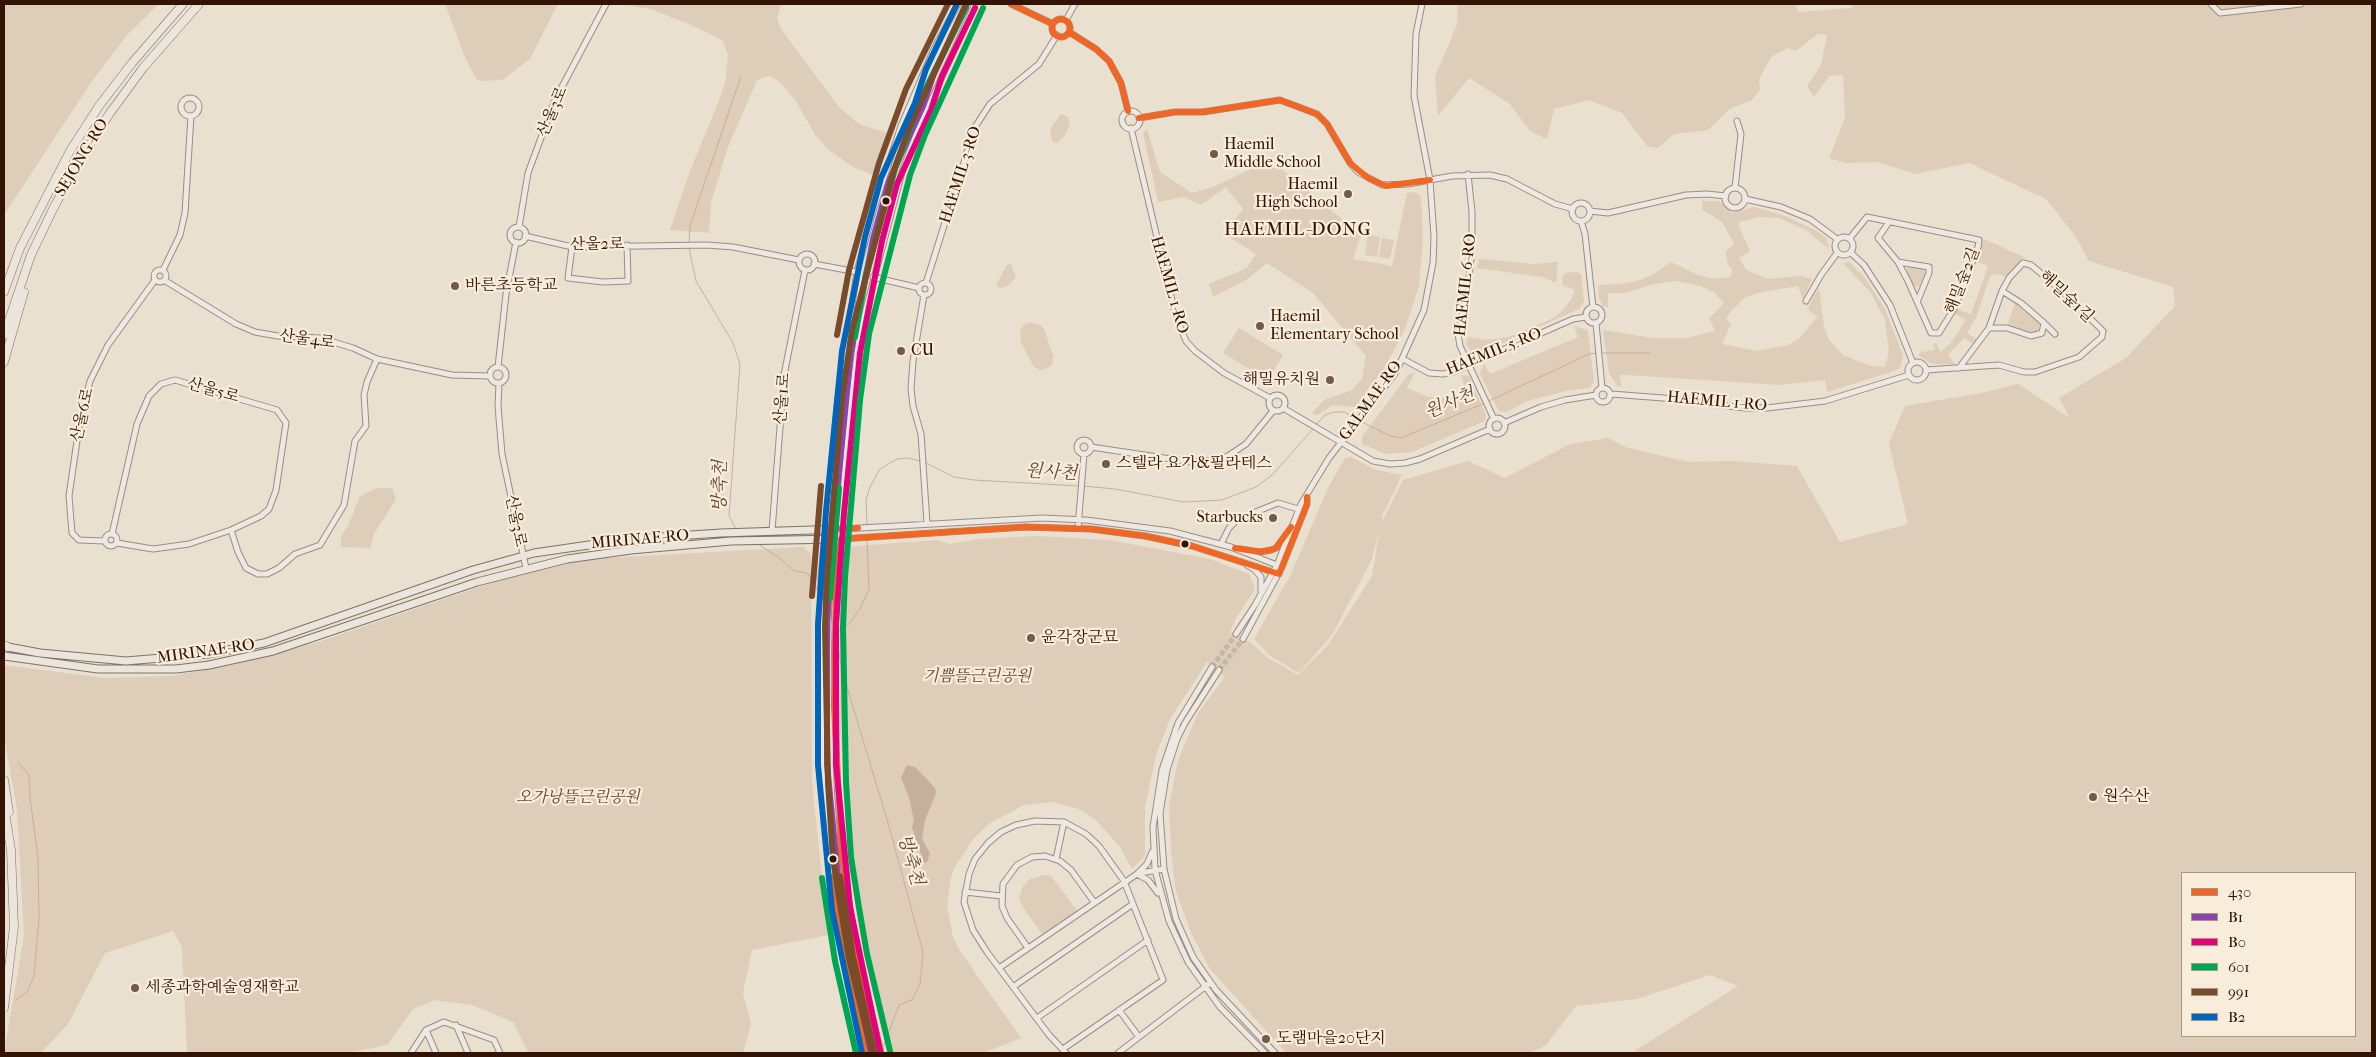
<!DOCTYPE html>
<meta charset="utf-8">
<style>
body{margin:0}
#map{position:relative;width:2376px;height:1057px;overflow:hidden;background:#eae0d0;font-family:"IM FELL French Canon",serif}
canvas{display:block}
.frame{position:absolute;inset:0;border:5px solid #331304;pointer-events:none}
.legend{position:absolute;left:2181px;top:872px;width:175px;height:165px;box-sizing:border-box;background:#f8ecda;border:1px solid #a99584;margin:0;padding:6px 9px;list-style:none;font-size:15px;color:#331304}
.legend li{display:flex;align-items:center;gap:10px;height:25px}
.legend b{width:25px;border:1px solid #a99584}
</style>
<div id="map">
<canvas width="2376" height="1057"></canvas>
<div class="frame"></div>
<ul class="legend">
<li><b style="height:6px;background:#f26522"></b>430</li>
<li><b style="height:6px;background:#8e44ad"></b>B1</li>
<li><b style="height:6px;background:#e5007d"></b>B0</li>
<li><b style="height:6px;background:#00a651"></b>601</li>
<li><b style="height:6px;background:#7a4b2a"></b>991</li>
<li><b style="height:6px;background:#0065bd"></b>B2</li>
</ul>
</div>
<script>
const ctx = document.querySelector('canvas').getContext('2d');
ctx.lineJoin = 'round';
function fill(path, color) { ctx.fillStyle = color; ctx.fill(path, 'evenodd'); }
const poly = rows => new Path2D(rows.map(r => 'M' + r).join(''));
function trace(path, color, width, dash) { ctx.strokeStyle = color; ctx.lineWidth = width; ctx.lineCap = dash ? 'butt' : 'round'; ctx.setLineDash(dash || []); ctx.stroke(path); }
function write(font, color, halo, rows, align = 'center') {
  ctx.font = font + ' "IM FELL French Canon","Noto Serif KR",serif'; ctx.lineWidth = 4.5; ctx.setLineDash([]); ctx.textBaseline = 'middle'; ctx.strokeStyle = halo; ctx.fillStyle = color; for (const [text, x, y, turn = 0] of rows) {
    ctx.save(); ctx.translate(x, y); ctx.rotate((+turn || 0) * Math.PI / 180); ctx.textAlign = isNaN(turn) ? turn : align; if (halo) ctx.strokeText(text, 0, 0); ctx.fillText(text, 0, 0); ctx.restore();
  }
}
const green = poly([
 [4,4,159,4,127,35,90,84,4,215],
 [445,4,558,4,530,59,502,80,478,81,466,60],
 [620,4,781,4,777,19,781,29,839,107,859,124,889,134,873,175,853,167,829,150,815,135,796,101,781,83,770,76,764,77,757,80,728,147,711,202,709,233,670,230,690,171,720,98,726,79,728,54,722,40,689,24,650,9],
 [1458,4,1795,4,1799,12,1852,8,1853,4,2372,4,2372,1053,1636,1053,1636,1050,1738,986,1710,975,1637,999,1576,1006,1545,1046,1529,1053,1286,1053,1210,969,1191,933,1176,892,1171,850,1169,806,1178,760,1198,713,1225,677,1207,662,1170,719,1156,755,1145,807,1145,856,1132,869,1120,847,1096,820,1079,809,1053,802,1024,805,990,823,974,838,954,868,950,882,947,906,953,937,960,951,1021,1038,983,1053,890,1053,866,953,854,890,838,707,839,627,843,547,937,540,949,544,980,539,1036,536,1109,540,1210,559,1249,574,1254,585,1254,591,1236,618,1230,632,1251,643,1268,658,1298,675,1328,645,1372,576,1380,527,1372,559,1332,635,1299,673,1270,656,1254,639,1291,574,1328,488,1345,458,1351,457,1376,470,1402,475,1383,514,1381,524,1403,480,1468,461,1505,478,1570,444,1608,438,1625,447,1688,462,1732,461,1797,466,1840,542,1908,524,1889,443,1905,406,1981,393,2018,384,2070,418,2059,398,2126,358,2175,306,2173,287,2089,261,2074,234,2046,199,1969,163,1916,174,1877,162,1846,163,1829,158,1845,118,1843,75,1829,76,1814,97,1807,86,1821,65,1827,35,1818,34,1796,51,1787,48,1771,57,1759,79,1760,90,1752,100,1730,109,1708,130,1674,134,1658,148,1647,146,1622,113,1589,100,1554,109,1547,139,1530,131,1510,104,1469,78,1438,116,1435,76,1457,25],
 [2182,873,2355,873,2355,1036,2182,1036],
 [1061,114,1068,117,1070,124,1066,134,1057,143,1052,141,1050,129],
 [1147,129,1160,172,1192,193,1213,187,1256,167,1280,168,1361,235,1353,259,1392,266,1407,193,1416,192,1421,196,1423,237,1419,286,1405,329,1384,369,1355,407,1333,405,1317,415,1312,413,1324,400,1352,390,1362,379,1366,356,1313,293,1267,263,1246,280,1213,297,1209,284,1247,268,1256,254,1224,234,1243,209,1226,187,1201,205,1184,197,1158,202,1143,133],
 [1702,201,1719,201,1732,213,1754,207,1785,216,1817,231,1825,237,1829,246,1829,249,1806,230,1779,218,1760,217,1739,222,1738,224,1750,251,1739,258,1746,270,1768,279,1800,276,1812,279,1803,299,1798,286,1762,292,1746,297,1731,311,1726,319,1731,324,1722,344,1757,351,1788,345,1800,338,1818,316,1807,310,1819,287,1824,327,1829,340,1843,355,1870,366,1885,367,1889,352,1885,320,1871,293,1843,263,1849,262,1865,278,1885,309,1903,355,1901,366,1897,370,1827,392,1825,380,1780,385,1626,375,1620,375,1621,386,1618,387,1609,373,1603,330,1653,338,1687,338,1715,331,1709,319,1724,303,1715,293,1701,286,1675,281,1654,284,1625,293,1608,293,1608,307,1603,306,1599,299,1598,285,1621,284,1640,280,1652,275,1671,262,1698,275,1714,279,1731,277,1732,269,1728,265,1726,252,1734,243,1722,222,1702,209],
 [1368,235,1380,237,1377,257,1365,255],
 [1382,238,1394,240,1390,259,1379,257],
 [1984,239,2024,257,2007,277,1995,274,1990,276,1976,318,1967,333,1978,340,1975,345,1964,338,1948,355,1955,364,1932,364,1918,355,1921,352,1935,350,1933,344,1936,343,1940,352,1950,344,1966,320,1955,314,1957,309,1971,314,1988,266,1975,261],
 [1479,259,1535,264,1558,262,1556,283,1542,277,1477,268],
 [1011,264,1016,278,1006,287,1000,288,996,285,998,281,1007,265],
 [1911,266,1923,268,1926,273,1919,287,1914,286,1907,272,1907,268],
 [1576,272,1581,274,1584,301,1579,309,1480,353,1471,352,1466,343,1468,337,1487,340,1509,337,1551,319,1560,313,1571,300,1575,290,1562,285,1563,276,1565,273],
 [2015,303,2040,324,2038,331,2028,332,2007,326],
 [1029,322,1041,325,1045,331,1053,356,1053,364,1048,368,1041,370,1034,367,1021,343,1020,332,1023,325],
 [1574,326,1588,330,1594,382,1589,388,1566,391,1527,401,1506,412,1499,411,1480,374,1484,364,1490,374,1578,337],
 [1239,328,1283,355,1268,380,1223,353],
 [1415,372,1407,388,1428,397,1445,398,1467,393,1461,375,1469,376,1486,415,1485,421,1412,452,1386,454,1362,444,1362,437,1408,375],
 [377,488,392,488,396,499,374,534,370,548,341,547,341,536,348,526,360,496],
 [803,547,811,554,812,782,828,935,752,950,743,993,751,1024,743,1053,528,1053,513,1022,472,1005,435,1000,413,1009,388,1044,374,1048,351,1052,311,1053,187,1053,182,947,173,931,105,953,68,1024,41,1053,4,1053,24,936,17,809,4,737,4,665,104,678,171,676,236,664,321,641,503,579,588,559],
 [1043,875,1051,876,1079,913,1044,937,1024,909,1019,898,1022,888,1028,880]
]);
const water = poly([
 [907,765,915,767,935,788,936,793,925,820,922,839,930,853,927,862,924,863,912,827,914,821,909,797,901,778]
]);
const stream = poly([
 [689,244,690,226,741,76],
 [689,248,696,281,733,343,740,364,729,516,736,529],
 [1601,353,1650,353],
 [1489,401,1589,354,1597,353],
 [1360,421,1390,436,1401,438,1485,403],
 [1315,426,1325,415,1334,412,1344,412,1357,419],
 [924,462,954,477,974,480,1079,486],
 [1083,486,1115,489,1184,502,1222,500,1256,487,1272,475,1313,429],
 [867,525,866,500,870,487,880,469,897,459,908,458,920,461],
 [758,544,780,558,794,571,807,573,819,591],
 [823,597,832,621],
 [836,633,850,623,860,609,869,589,867,539],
 [837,645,844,677,889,826,923,952,920,984,912,1000,899,1005,882,1050],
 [16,1000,27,992,34,976,39,918,38,857,30,798,29,775,18,762]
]);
const minorTunnel = poly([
 [1212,667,1236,634],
 [1219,670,1243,639]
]);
const minor = poly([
 [1011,4,1053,24],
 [2211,4,2220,13,2301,4],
 '1052 28a9 9 0 1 1 18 0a9 9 0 1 1-18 0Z',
 [1066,20,1075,4],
 [1069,32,1096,49,1109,61,1121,83,1128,111],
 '181 107a9 9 0 1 1 18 0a9 9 0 1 1-18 0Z',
 '1122 120a9 9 0 1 1 18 0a9 9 0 1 1-18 0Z',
 [1139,118,1175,112,1203,112,1280,100,1317,114,1327,124,1350,163,1358,172,1382,185,1408,184,1452,176,1490,175,1507,179,1555,204,1573,209],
 [1131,128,1176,317,1186,341,1195,351,1224,373,1270,398],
 [1468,174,1472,212,1472,248,1468,288,1458,334,1460,346,1494,419],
 [1735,188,1741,134,1737,121],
 '1725 198a10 10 0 1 1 20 0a10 10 0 1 1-20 0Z',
 [1745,199,1781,207,1810,219,1837,239],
 '1572 212a9 9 0 1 1 18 0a9 9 0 1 1-18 0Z',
 [1590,211,1608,213,1686,195,1707,194,1726,196],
 [1581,221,1585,234,1593,307],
 [519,227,528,173,555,100,606,4],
 '510 235a8 8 0 1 1 16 0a8 8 0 1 1-16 0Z',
 [525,236,572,247,707,245,733,247,799,260],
 '1835 246a9 9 0 1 1 18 0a9 9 0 1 1-18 0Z',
 [1850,238,1867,217,1979,240,1978,247,1955,307,1939,333,1931,333,1908,281,1898,262,1878,238,1889,222],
 [572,247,568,278,603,282,628,281,627,245],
 [1851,253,1864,265,1890,305,1913,363],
 '799 262a8 8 0 1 1 16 0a8 8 0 1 1-16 0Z',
 [1898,262,1929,267,1929,273,1918,300],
 [814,264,857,272],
 '154 276a6 6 0 1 1 12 0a6 6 0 1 1-12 0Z',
 [163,270,180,235,185,213,191,116],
 [873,277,919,288],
 [164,280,236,324,255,332,278,336,320,338,353,348,377,359,452,375,489,376],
 '919 289a6 6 0 1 1 12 0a6 6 0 1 1-12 0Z',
 [926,283,975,127,990,104,1039,64,1057,35],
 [924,295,913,361,911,389,913,406,921,434,927,523],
 [1806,301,1821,275,1837,253],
 '1586 315a8 8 0 1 1 16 0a8 8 0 1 1-16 0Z',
 [1596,323,1602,388],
 [2044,323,2055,334],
 [1989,328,2007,328,2031,336,2042,333,2044,323,2021,303,2002,291],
 [1403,359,1429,373,1443,374,1453,372,1573,319,1586,317],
 '1908 371a9 9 0 1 1 18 0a9 9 0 1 1-18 0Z',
 '490 375a8 8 0 1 1 16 0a8 8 0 1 1-16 0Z',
 [498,367,506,294,516,242],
 [1926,370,1999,365,2024,372,2035,372,2079,357,2102,337,2103,331,2062,291,2031,265,2023,263,2009,278,2002,291,1989,328,1959,368],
 [499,383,498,406,502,454,526,568],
 '1596 395a7 7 0 1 1 14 0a7 7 0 1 1-14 0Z',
 [1611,394,1663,398,1745,408,1767,408,1825,401,1909,375],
 '1269 403a8 8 0 1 1 16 0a8 8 0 1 1-16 0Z',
 [1283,408,1373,461,1390,464,1405,463,1420,459,1490,429],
 '1489 426a8 8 0 1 1 16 0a8 8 0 1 1-16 0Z',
 [1504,423,1541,407,1565,400,1596,395],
 '1077 447a7 7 0 1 1 14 0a7 7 0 1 1-14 0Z',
 [1091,447,1191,462,1217,460,1228,456,1246,444,1273,411],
 [1078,528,1084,454],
 [842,529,1042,518,1086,520,1170,531,1231,547,1282,567],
 [772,531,784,375,805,270],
 '105 540a6 6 0 1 1 12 0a6 6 0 1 1-12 0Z',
 [112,534,137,424,149,396,161,384,175,380,277,410,286,423,276,490,269,509,261,516,231,530,238,552,246,568,258,574,267,574,279,568,295,554,320,545,344,505,355,441,366,426,364,395,367,382,377,359],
 [841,539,1025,527,1091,529,1145,536,1192,546,1279,574],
 [105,541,79,540,72,533,69,496,79,427,90,381,108,345,155,280],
 [117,543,153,549,189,544,231,530],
 [1221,544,1229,528,1238,519,1278,503,1298,509],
 [1240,549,1260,552,1271,550,1276,548,1288,532],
 [1247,565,1254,569,1261,577,1261,591],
 [1236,634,1255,605,1277,565,1301,504,1329,458,1396,372,1424,310,1433,263,1434,237,1430,180,1414,96,1416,34,1422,4],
 [1243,639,1282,567,1307,504,1307,498],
 [1212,667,1178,723,1162,770,1153,827,1155,870,1169,921,1188,962,1220,1007,1265,1053],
 [1219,670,1185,723,1177,739,1167,770,1160,813,1164,869,1176,919,1193,957,1216,990,1275,1053],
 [1056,859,1064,822],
 [1140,873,1164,869],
 [1137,874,1148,880,1158,893],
 [965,892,1001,896],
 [1028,948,1007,918,1002,906,1003,884,1017,865,1032,857,1045,856,1060,861,1071,870,1094,902],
 [999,968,1137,874,1147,864,1152,852],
 [1013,987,1133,904],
 [1119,1010,1139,1037],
 [1037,1018,1148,940],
 [456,1025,468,1053],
 [426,1030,436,1053],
 [1063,1049,1163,980,1124,881,1099,846,1086,834,1064,822,1035,821,1016,825,1001,832,988,843,975,859,969,874,964,902,973,930,987,952,1049,1035,1066,1053],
 [411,1053,426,1030,444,1022,494,1040,500,1053],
 [865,1053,844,959,835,911,829,862,822,755,821,577,838,397,857,272,873,211,901,126,934,49,958,4],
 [881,1053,858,956,850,909,842,858,837,782,834,627,836,576,851,399,860,332,902,172,917,132,975,4],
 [1118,1053,1210,983]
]);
const major = poly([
 [8,647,40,653,126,661,208,654,264,643,473,570,534,553,630,539,721,533,842,529],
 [4,656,98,669,176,669,209,665,273,651,477,582,567,559,631,550,731,541,841,539]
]);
const highway = poly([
 [4,292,20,248,70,151,99,106,132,63,183,4],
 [4,335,31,255,54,207,81,158,110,113,143,68,199,4],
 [4,362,24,292],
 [4,645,8,647],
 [4,780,9,812],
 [4,806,11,850,14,927,4,1008]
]);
const bus1 = poly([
 [1011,4,1053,24],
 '1052 28a9 9 0 1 1 18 0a9 9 0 1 1-18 0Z',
 [1069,32,1096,49,1109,61,1121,83,1128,111],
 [1139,118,1175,112,1203,112,1280,100,1317,114,1327,124,1350,163,1368,178,1386,186,1430,180],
 [1235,548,1260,552,1271,550,1276,548,1291,527],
 [821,597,826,529,858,528],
 [831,877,844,959,865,1053],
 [881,1053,858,956,842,858,834,706,836,576,841,539,1025,527,1091,529,1145,536,1192,546,1279,574,1307,504,1307,497]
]);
const bus2 = poly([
 [871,1053,841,908,827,764,827,624,835,512,851,352,873,239,889,181,923,106,934,73,967,4]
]);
const bus3 = poly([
 [880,1051,850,907,836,764,836,624,844,513,860,353,882,241,897,184,931,110,942,76,975,8]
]);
const bus4 = poly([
 [855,337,866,274,895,169,922,96,966,8],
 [830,598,839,488],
 [822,878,835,961,856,1053],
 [890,1051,867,954,859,908,851,857,846,782,843,627,845,577,860,400,869,334,910,175,925,135,983,8]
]);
const bus5 = poly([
 [837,335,849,270,879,163,906,89,948,4],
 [812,596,821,486],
 [840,876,853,957,874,1051],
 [872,1053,849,958,841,910,833,859,828,783,825,627,827,575,842,398,852,330,894,170,909,128,966,4]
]);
const bus6 = poly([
 [862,1053,832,910,818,765,818,624,826,511,842,351,865,237,881,178,915,103,926,69,957,4]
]);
const markers = [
 [1214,154,5,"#735b4b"],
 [1348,194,5,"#735b4b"],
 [886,201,4.5,"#331304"],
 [455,286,5,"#735b4b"],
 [1260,326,5,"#735b4b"],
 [901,351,5,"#735b4b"],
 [1330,380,5,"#735b4b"],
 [1106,464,5,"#735b4b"],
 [1273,518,5,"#735b4b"],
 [1185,544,4.5,"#331304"],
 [1031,638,5,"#735b4b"],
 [2093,797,5,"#735b4b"],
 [833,859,4.5,"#331304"],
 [135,988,5,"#735b4b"],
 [1266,1039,5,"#735b4b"]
];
const streetNames = [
 ["산울3로",553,112,-67],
 ["SEJONG-RO",82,158,-59],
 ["HAEMIL 3-RO",961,175,-72],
 ["산울2로",597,245],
 ["해밀숲2길",1963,281,-69],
 ["HAEMIL 1-RO",1169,285,74],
 ["HAEMIL 6-RO",1466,285,-84],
 ["해밀숲1길",2066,297,43],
 ["산울4로",307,340,8],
 ["HAEMIL 5-RO",1494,352,-22],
 ["산울5로",213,391,16],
 ["산울1로",783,399,-85],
 ["GALMAE-RO",1371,401,-54],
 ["HAEMIL 1-RO",1717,402,5],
 ["산울6로",83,415,-77],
 ["산울3로",515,521,79],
 ["MIRINAE-RO",640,540,-5],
 ["MIRINAE-RO",206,652,-8]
];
const poiNames = [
 ["Haemil",1224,145],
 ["Middle School",1224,163],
 ["Haemil",1338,185,"right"],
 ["High School",1338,203,"right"],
 ["바른초등학교",465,286],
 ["Haemil",1270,317],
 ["Elementary School",1270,335],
 ["CU",911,351],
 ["해밀유치원",1320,380,"right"],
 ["스텔라 요가&필라테스",1116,464],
 ["Starbucks",1263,518,"right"],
 ["윤각장군묘",1041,638],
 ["원수산",2103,797],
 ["세종과학예술영재학교",145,988],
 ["도램마을20단지",1276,1039]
];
const parkNames = [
 ["기쁨뜰근린공원",977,677],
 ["오가낭뜰근린공원",578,798]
];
const waterNames = [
 ["원사천",1450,404,-23],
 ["원사천",1051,473,3],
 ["방축천",721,486,-89],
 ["방축천",910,860,74]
];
const quarterNames = [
 ["HAEMIL-DONG",1298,230]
];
fill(green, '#decdb8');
fill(water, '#c4b09b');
trace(stream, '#c4b09b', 1);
trace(minorTunnel, '#c5b7a7', 5, [5, 2.5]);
trace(minor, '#988e83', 7);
trace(major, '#7d7368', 9);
trace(highway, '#7d7368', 9);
trace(minor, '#ede8e1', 5);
trace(major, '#ebe5dc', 7);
trace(highway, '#ebe5dc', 8);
trace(bus1, '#f26522', 6);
trace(bus2, '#8e44ad', 6);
trace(bus3, '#e5007d', 6);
trace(bus4, '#00a651', 6);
trace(bus5, '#7a4b2a', 6);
trace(bus6, '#0065bd', 6);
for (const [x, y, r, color] of markers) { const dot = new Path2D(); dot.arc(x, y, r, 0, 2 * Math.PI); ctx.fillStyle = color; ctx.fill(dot); trace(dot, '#f8ecda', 2); }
write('16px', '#331304', '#f8ecda', streetNames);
write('16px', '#331304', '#f8ecda', poiNames, 'left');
write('italic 16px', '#634634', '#f8ecda', parkNames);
write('italic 18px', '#664937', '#f8ecda', waterNames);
ctx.letterSpacing = '1px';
write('19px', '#331304', '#f8ecda', quarterNames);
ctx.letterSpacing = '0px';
</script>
